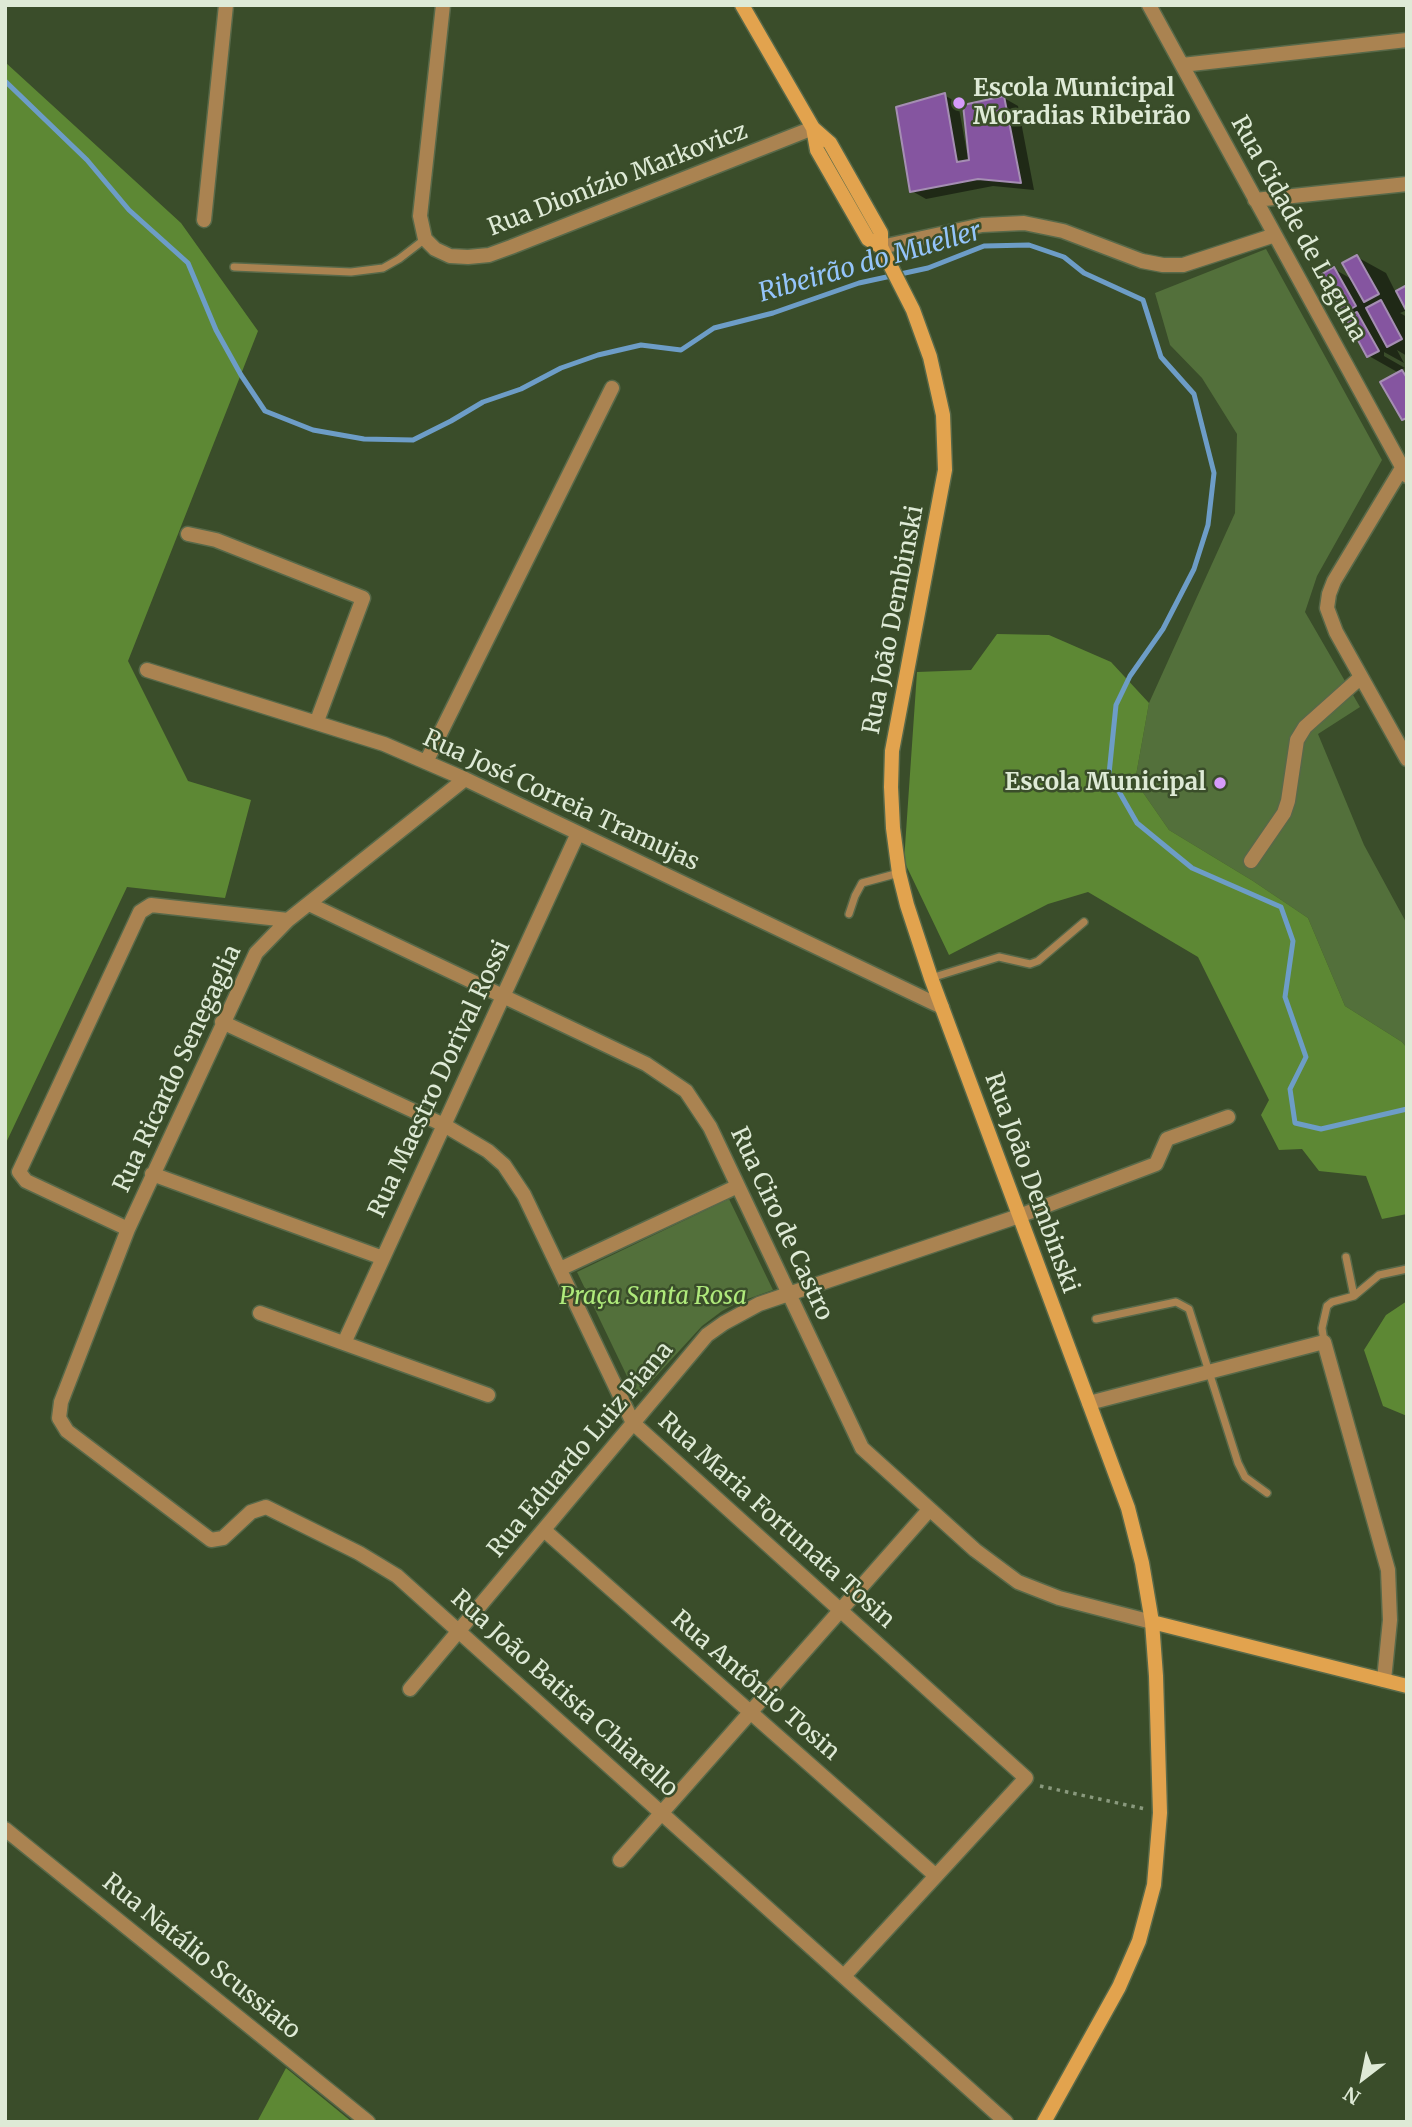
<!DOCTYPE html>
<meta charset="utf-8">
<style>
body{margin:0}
#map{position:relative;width:1412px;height:2127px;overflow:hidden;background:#3a4d2a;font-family:Merriweather,serif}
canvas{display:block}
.frame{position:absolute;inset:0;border:7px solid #deead6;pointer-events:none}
.north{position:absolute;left:1328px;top:2043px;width:70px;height:70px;-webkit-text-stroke:5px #3a4d2a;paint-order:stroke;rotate:212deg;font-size:19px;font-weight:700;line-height:28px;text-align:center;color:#deead6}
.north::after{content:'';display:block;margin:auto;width:24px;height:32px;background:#deead6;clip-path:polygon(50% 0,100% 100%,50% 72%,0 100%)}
</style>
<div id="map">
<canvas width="1412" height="2127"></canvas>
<div class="frame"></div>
<div class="north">N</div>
</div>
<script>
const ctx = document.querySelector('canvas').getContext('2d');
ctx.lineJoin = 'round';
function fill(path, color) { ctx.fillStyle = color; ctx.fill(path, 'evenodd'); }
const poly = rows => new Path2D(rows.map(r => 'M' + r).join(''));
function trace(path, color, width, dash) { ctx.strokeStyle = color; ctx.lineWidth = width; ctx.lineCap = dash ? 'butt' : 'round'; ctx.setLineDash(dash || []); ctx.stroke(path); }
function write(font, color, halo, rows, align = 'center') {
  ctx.font = font + ' Merriweather,serif'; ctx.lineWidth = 5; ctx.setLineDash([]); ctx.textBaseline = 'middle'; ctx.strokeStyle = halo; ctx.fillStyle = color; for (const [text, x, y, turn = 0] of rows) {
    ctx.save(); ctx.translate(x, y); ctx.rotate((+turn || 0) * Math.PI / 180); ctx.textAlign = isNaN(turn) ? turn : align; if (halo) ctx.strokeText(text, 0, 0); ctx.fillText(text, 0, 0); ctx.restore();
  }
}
const green = poly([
 [1266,249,1382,460,1317,576,1305,612,1360,707,1318,734,1364,845,1407,924,1407,1048,1402,1042,1345,1006,1308,918,1253,881,1169,830,1135,781,1149,703,1235,513,1237,434,1202,378,1170,345,1155,293],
 [729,1199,773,1290,739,1302,722,1311,702,1326,637,1397,577,1272]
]);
const forest = poly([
 [5,62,181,223,258,331,128,661,188,781,251,800,225,898,127,887,5,1145],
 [997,634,1049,635,1111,662,1149,703,1135,781,1169,830,1253,881,1308,918,1345,1006,1402,1042,1407,1048,1407,1214,1382,1219,1366,1176,1319,1171,1302,1149,1279,1150,1261,1115,1269,1100,1198,957,1088,892,1048,904,949,955,904,861,917,672,971,670],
 [1407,1301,1407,1416,1383,1406,1364,1350,1386,1315],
 [286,2068,352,2122,257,2122]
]);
const shadow = poly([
 [944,95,958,103,967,153,970,153,1004,98,1018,106,1034,190,993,186,926,199,912,191],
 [1357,257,1386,273,1396,293,1407,287,1407,310,1400,313,1407,317,1407,356,1397,350,1404,363,1384,352,1384,356,1405,368,1400,370,1407,375,1407,421,1403,419,1399,373,1369,356,1353,316,1345,311,1334,269,1355,281]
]);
const stream = poly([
 [5,81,87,160,129,210,188,263,216,330,241,375,265,411,313,430,364,439,413,440,451,421,483,402,521,389,561,368,598,355,641,345,681,350,714,328,773,313,859,283,928,268,984,246,1029,245,1064,257,1084,273,1143,300,1161,357,1194,394,1214,473,1208,525,1194,569,1163,629,1130,676,1116,705,1109,774,1137,823,1192,868,1281,907,1293,941,1285,997,1306,1057,1290,1089,1295,1123,1321,1129,1407,1109]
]);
const building = poly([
 [945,93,957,162,969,160,963,105,1004,96,1021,183,978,179,910,192,896,107,945,93],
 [1357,255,1379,294,1364,302,1342,263,1357,255],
 [1334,267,1356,306,1344,313,1322,274,1334,267],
 [1407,285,1407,312,1396,291,1407,285],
 [1381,300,1402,339,1387,347,1366,308,1381,300],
 [1357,312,1379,351,1367,357,1346,318,1357,312],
 [1402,370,1407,378,1407,418,1402,420,1380,382,1402,370]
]);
const path = poly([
 [1040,1786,1145,1809]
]);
const lane = poly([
 [234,267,351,272,383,268,399,259,425,239],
 [849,914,855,896,862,883,899,873],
 [931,978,999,957,1030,964,1038,961,1084,922],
 [1354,1296,1379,1275,1407,1269],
 [1096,1319,1176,1302,1189,1309,1238,1463,1245,1477,1267,1493],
 [1324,1342,1322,1328,1327,1306,1332,1302,1354,1296,1346,1257]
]);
const street = poly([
 [443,5,420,216,425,239,435,249,450,256,468,257,489,255,511,247,813,128],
 [1149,5,1407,476],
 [1182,65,1407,40],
 [1255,200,1407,184],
 [204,220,226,5],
 [881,247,982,225,1024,223,1063,231,1142,261,1163,265,1183,265,1275,235],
 [1402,468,1334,581,1329,594,1327,608,1336,632,1407,759],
 [188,534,216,540,363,598,317,721],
 [147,670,384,744,465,779,942,1007],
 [426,762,612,388],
 [465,779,288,920,256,953,128,1229,61,1402,59,1418,67,1431,211,1540,223,1538,251,1512,266,1507,359,1553,397,1576,1006,2122],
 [1251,861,1284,813,1288,801,1297,740,1305,727,1361,677],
 [309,904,646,1064,686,1091,710,1127,862,1448,975,1550,1018,1582,1059,1598,1152,1622],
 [222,1022,444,1125,488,1151,504,1165,524,1195,633,1423,1026,1778,844,1976],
 [152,1174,383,1258],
 [128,1229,26,1181,19,1172,140,912,151,905,288,920],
 [560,1269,738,1186],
 [260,1313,488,1395],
 [344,1343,578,833],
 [1089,1403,1324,1342,1388,1570,1390,1620,1384,1680],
 [544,1530,936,1876],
 [410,1689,707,1335,724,1323,759,1304,1019,1216,1156,1164,1167,1139,1228,1117],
 [5,1829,368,2122],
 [620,1860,929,1510]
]);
const secondary = poly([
 [742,5,813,128,830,143,881,233,881,247,913,310,930,357,943,415,945,470,892,751,891,787,893,828,899,873,907,905,931,978,1128,1508,1142,1563,1152,1622,1156,1676,1160,1813,1154,1885,1139,1941,1119,1987,1044,2122],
 [813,128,817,150,868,239,881,247],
 [1152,1622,1407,1686]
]);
const markers = [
 [959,103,7,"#d69bfa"],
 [1220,783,7,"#d69bfa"]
];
const poiNames = [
 ["Escola Municipal",973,89],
 ["Moradias Ribeirão",973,117],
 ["Escola Municipal",1206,783,"right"]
];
const streetNames = [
 ["Rua Dionízio Markovicz",618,180,-21],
 ["Rua Cidade de Laguna",1298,229,61],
 ["Rua João Dembinski",894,620,-79],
 ["Rua José Correia Tramujas",561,801,25],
 ["Rua Ricardo Senegaglia",178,1069,-65],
 ["Rua Maestro Dorival Rossi",440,1079,-65],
 ["Rua João Dembinski",1031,1183,70],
 ["Rua Ciro de Castro",781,1224,65],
 ["Rua Eduardo Luiz Piana",581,1450,-50],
 ["Rua Maria Fortunata Tosin",776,1521,42],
 ["Rua Antônio Tosin",755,1686,41],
 ["Rua João Batista Chiarello",564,1694,42],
 ["Rua Natálio Scussiato",201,1957,39]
];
const parkNames = [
 ["Praça Santa Rosa",653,1297]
];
const waterNames = [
 ["Ribeirão do Mueller",870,263,-16]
];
fill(green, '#53703b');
fill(forest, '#5d8834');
fill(shadow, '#0007');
trace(stream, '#6d9dc7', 5);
fill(building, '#8555a0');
trace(building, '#a58eb3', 2);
trace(lane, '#586949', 10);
trace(street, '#586949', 17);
trace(secondary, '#586949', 17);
trace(path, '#89997d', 3.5, [3.5, 5]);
trace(lane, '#aa8351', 7);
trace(street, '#aa8351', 14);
trace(secondary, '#e2a34e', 14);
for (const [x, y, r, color] of markers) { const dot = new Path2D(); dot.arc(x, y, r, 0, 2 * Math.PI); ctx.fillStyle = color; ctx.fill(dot); trace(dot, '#3a4d2a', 2.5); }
write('bold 24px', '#deead6', '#3a4d2a', poiNames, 'left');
write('24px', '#deead6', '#3a4d2a', streetNames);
write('italic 24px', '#afea7b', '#3a4d2a', parkNames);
write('italic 26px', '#94c4fa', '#3a4d2a', waterNames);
</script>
